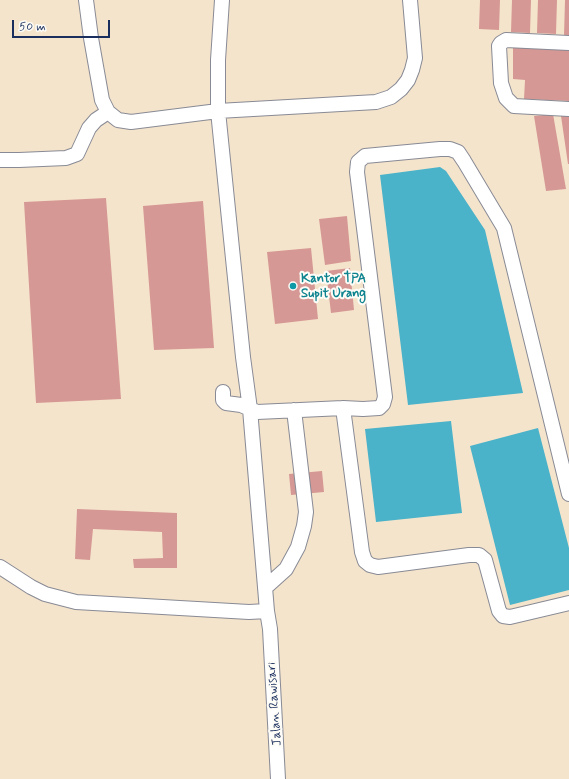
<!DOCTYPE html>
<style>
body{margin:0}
#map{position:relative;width:569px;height:779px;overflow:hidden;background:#f5e4cc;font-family:Mynerve,sans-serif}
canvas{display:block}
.scale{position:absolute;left:12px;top:20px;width:98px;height:18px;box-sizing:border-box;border:2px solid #1b2f5e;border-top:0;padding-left:5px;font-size:12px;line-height:14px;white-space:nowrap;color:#1b2f5e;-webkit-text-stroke:3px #fdfcf7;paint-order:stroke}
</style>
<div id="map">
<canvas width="569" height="779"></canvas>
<div class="scale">50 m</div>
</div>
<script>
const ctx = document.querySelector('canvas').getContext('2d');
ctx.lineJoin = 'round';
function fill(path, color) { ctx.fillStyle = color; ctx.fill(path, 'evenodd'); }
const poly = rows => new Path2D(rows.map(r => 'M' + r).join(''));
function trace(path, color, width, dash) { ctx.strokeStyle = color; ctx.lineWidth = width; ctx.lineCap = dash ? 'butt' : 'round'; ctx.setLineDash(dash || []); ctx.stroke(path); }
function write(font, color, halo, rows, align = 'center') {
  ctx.font = font + ' Mynerve,sans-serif'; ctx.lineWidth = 4; ctx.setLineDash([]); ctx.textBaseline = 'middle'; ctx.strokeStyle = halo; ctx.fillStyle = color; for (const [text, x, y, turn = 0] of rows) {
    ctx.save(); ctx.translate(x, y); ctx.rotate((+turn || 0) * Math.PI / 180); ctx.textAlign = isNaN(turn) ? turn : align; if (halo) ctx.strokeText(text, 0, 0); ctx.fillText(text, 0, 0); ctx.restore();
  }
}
const water = poly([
 [440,167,446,171,485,230,523,393,408,405,380,175],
 [451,421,462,513,376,522,365,429],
 [538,428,569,548,569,590,510,605,470,446]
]);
const building = poly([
 [480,0,500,0,499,30,479,29],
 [512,0,531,0,530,33,511,32],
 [538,0,557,0,556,34,537,33],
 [565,0,569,0,569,36,564,36],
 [513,44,569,47,569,101,524,99,525,80,513,79],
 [553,114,566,189,546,191,534,116],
 [561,116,569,116,569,164,568,164],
 [106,198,121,399,36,403,24,202],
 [203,201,214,348,154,350,143,206],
 [347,216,351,261,325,265,319,219],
 [311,248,318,319,275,324,267,252],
 [350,268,354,310,331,313,326,271],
 [322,471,324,492,291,495,289,474],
 [77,509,177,513,177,568,134,568,133,559,163,558,162,532,93,529,90,560,75,559]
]);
const minor = poly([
 [86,0,91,38,102,100,108,112,118,120,131,122,218,111,376,102,391,97,401,89,408,80,412,70,415,58,410,0],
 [222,0,218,60,218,111,243,357,250,409,267,611,270,629,278,779],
 [569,43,506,40,501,43,499,46,501,83,506,98,514,106,569,109],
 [0,160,19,160,66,158,77,154,89,128,96,120,108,112],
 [223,392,223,400,226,403,241,405,257,412,343,408,363,409,379,408,383,404,385,397,357,172,358,162,365,156,440,149,450,149,458,152,464,161,504,228,569,494],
 [343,408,362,552,365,561,370,565,378,567,469,555,479,555,485,560,499,611,503,616,510,617,569,603],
 [0,567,31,587,45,594,76,602,249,612,267,611],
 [266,587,286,569,298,547,304,526,306,512,294,410]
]);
const markers = [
 [293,286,4,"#0f9aa8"]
];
const cultureNames = [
 ["Kantor TPA",301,279],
 ["Supit Urang",301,294]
];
const streetNames = [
 ["Jalan Rawisari",275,704,-94]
];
fill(water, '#4ab2c9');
fill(building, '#d69894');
trace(minor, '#888a95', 16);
trace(minor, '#fff', 14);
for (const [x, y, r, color] of markers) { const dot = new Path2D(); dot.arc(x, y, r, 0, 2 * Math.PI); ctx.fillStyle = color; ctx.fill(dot); trace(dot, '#fdfcf7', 1.5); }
write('bold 13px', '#0d838f', '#fdfcf7', cultureNames, 'left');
write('13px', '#1b2f5e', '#fdfcf7', streetNames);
</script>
